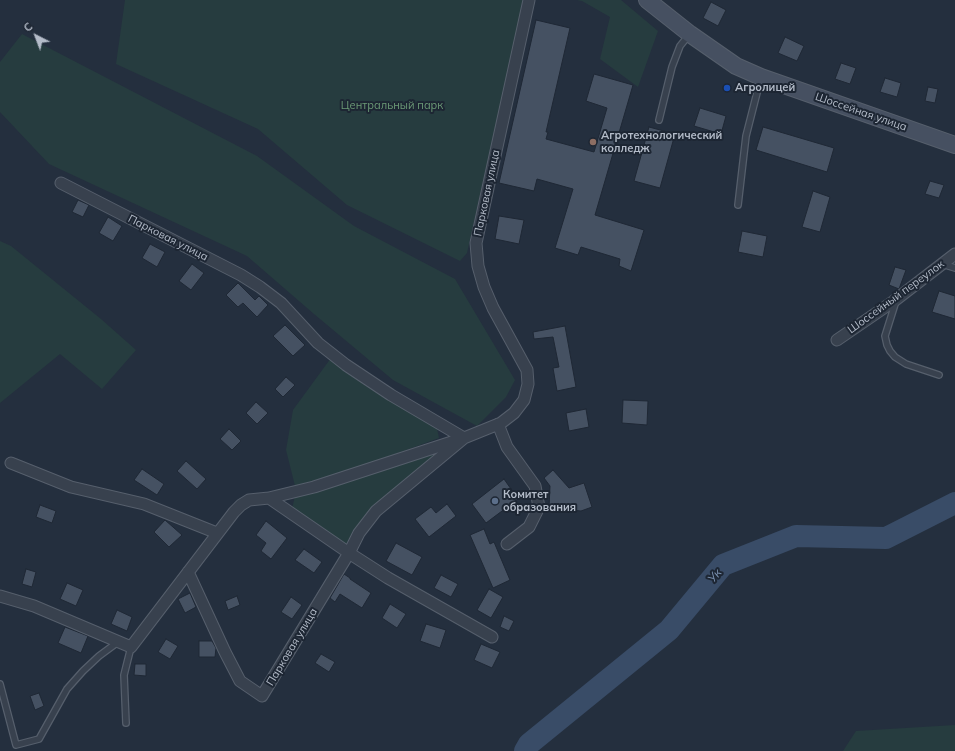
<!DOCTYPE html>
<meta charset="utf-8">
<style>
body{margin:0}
#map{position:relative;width:955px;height:751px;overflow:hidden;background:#242f3e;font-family:Mulish,sans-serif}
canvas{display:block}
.north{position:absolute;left:16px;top:16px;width:40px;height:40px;-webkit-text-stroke:3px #1d2633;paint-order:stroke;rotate:318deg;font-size:11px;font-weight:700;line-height:16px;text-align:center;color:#b4bcc9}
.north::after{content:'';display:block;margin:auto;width:14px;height:18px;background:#b4bcc9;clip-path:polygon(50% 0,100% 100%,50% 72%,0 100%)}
</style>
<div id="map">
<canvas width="955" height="751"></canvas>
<div class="north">С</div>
</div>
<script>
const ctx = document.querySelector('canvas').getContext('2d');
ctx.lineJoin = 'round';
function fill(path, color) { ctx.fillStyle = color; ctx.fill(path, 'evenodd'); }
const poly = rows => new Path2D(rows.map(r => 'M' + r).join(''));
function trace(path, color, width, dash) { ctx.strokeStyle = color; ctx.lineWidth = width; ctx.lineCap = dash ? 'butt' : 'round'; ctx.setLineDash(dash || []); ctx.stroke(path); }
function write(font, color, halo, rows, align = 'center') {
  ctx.font = font + ' Mulish,sans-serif'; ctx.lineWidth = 4; ctx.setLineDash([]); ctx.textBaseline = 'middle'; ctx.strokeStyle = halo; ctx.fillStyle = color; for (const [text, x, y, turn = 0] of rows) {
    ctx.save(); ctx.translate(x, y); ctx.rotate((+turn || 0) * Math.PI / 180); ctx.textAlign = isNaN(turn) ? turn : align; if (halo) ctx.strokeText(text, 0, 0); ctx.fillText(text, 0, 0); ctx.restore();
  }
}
const green = poly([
 [125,0,524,0,467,253,460,261,347,205,258,129,116,64],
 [577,0,621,0,658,31,638,87,600,59,610,17,582,1],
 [22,34,257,156,354,226,455,279,515,380,506,397,477,426,393,380,314,314,247,256,49,164,0,112,0,62],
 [0,241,11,246,101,319,136,350,102,389,60,354,0,403],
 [331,358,369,388,436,424,439,438,357,468,295,486,286,450,293,410],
 [439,451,407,481,347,548,292,509,295,496],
 [955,725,955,751,843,751,856,731]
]);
const river = poly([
 [525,751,529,744,669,630,723,565,796,536,886,538,955,503]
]);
const building = poly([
 [711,2,726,10,718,26,703,18,711,2],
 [536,20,570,28,546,132,548,132,546,139,594,152,607,108,586,101,594,74,633,85,595,215,644,230,631,271,619,266,620,259,581,247,578,255,555,248,573,189,537,179,534,191,499,183,536,20],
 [785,37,804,46,797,61,778,53,785,37],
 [841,63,856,68,850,84,835,79,841,63],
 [885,78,901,83,897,97,880,92,885,78],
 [928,87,938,89,935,103,925,101,928,87],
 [700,108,726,116,721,134,694,126,700,108],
 [649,127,675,134,660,188,634,181,649,127],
 [763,127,834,148,827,172,756,150,763,127],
 [930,181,944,185,939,198,925,194,930,181],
 [813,191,830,197,820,232,802,227,813,191],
 [78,200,89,205,83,217,72,212,78,200],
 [499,216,524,220,519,244,495,239,499,216],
 [108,217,122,226,113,241,99,233,108,217],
 [742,231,767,236,763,257,738,252,742,231],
 [150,244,165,252,157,267,142,258,150,244],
 [192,264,204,273,191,290,179,281,192,264],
 [895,267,906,270,899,289,889,285,895,267],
 [238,283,255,300,259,296,268,305,257,317,243,303,238,307,226,295,238,283],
 [939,291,955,296,955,319,932,312,939,291],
 [285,325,305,345,293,356,273,336,285,325],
 [565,326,576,387,557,391,553,368,559,367,553,337,534,339,533,332,565,326],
 [286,377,295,385,283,397,275,389,286,377],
 [623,400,648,401,647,425,622,423,623,400],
 [256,402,268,413,257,424,246,413,256,402],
 [586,409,589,427,569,431,566,413,586,409],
 [229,429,241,441,232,450,220,439,229,429],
 [186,461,206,479,197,489,177,471,186,461],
 [142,469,164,484,157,495,134,480,142,469],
 [553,470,569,488,584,483,592,507,581,511,549,508,550,486,544,478,553,470],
 [504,479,518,499,486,523,472,504,504,479],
 [447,504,456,516,429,537,415,519,431,507,436,513,447,504],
 [40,505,56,511,52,523,36,517,40,505],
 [165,520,182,535,169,547,154,532,165,520],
 [266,521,287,538,271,559,261,551,266,543,256,535,266,521],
 [484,529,490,544,494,542,510,580,493,588,470,535,484,529],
 [396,543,422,557,412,575,386,561,396,543],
 [304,549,322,562,314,573,295,560,304,549],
 [26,569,36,572,32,587,22,584,26,569],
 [344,574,350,578,350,579,371,593,362,608,340,594,335,602,330,598,344,574],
 [441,575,458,584,451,597,434,588,441,575],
 [67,583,83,590,76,606,60,599,67,583],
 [489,589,503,597,491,618,477,610,489,589],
 [190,593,196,607,185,613,178,599,190,593],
 [237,596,240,605,228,610,225,601,237,596],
 [291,597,302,605,292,619,281,612,291,597],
 [390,604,406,614,397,628,382,618,390,604],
 [117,610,132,617,127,631,111,624,117,610],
 [504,616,514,621,509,631,500,627,504,616],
 [426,624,446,630,440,648,420,641,426,624],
 [65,627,88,636,81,653,58,643,65,627],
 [166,639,178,646,170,659,158,652,166,639],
 [199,641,212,641,216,648,215,657,199,657,199,641],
 [481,644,500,652,492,668,474,660,481,644],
 [321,654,335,662,329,672,315,663,321,654],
 [135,664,146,664,146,676,134,675,135,664],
 [39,693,44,706,35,710,30,696,39,693]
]);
const service = poly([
 [659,120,672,67,680,46,689,35],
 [738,205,746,136,761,77],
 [942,264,955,268],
 [896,301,885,336,887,345,890,351,895,357,906,364,939,375],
 [0,684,16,745,39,739,67,689,83,671,99,656,118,642],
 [126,723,124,675,131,647]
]);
const minor = poly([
 [61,183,241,275,260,287,281,303,318,343,346,365,391,395,464,438,376,511,359,533,349,553,262,696,240,681,225,652,188,572],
 [837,340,894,301,955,254],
 [498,424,507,447,535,486,539,507,529,527,507,544],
 [11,463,71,487,144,504,217,533],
 [269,498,349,553,388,578,492,637],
 [0,596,34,606,131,647,234,512,241,505,249,500,269,498,314,487,464,438,501,423,514,413,524,400,528,384,527,370,493,308,484,287,478,266,476,243,529,0]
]);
const secondary = poly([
 [647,0,690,34,736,66,761,77,955,145]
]);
const markers = [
 [727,88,4,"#1a4fb4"],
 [593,142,4,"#8d6e63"],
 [495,501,4,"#5c6f8a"]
];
const poiNames = [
 ["Агролицей",735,88],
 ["Агротехнологический",601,136],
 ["колледж",601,149],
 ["Комитет",503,495],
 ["образования",503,508]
];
const parkNames = [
 ["Центральный парк",392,106]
];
const streetNames = [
 ["Шоссейная улица",861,112,19],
 ["Парковая улица",487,193,-78],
 ["Парковая улица",168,238,27],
 ["Шоссейный переулок",896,297,-36],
 ["Парковая улица",292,647,-59]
];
const waterNames = [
 ["Ук",715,576,-50]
];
fill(green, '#263c3f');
trace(river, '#394c67', 22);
fill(building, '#455162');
trace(building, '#1f2835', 1);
trace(service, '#565f6c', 8);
trace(minor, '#565f6c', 13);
trace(secondary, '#565f6c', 18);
trace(service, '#38414e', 5.5);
trace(minor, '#38414e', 11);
trace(secondary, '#465061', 16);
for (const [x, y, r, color] of markers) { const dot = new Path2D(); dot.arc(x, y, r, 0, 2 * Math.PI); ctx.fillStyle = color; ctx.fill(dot); trace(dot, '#1d2633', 1.5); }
write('bold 11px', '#b4bcc9', '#1d2633', poiNames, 'left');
write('11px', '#6b9a76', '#1d2633', parkNames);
write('11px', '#b4bcc9', '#1d2633', streetNames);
write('italic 12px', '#7c92b1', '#1d2633', waterNames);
</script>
